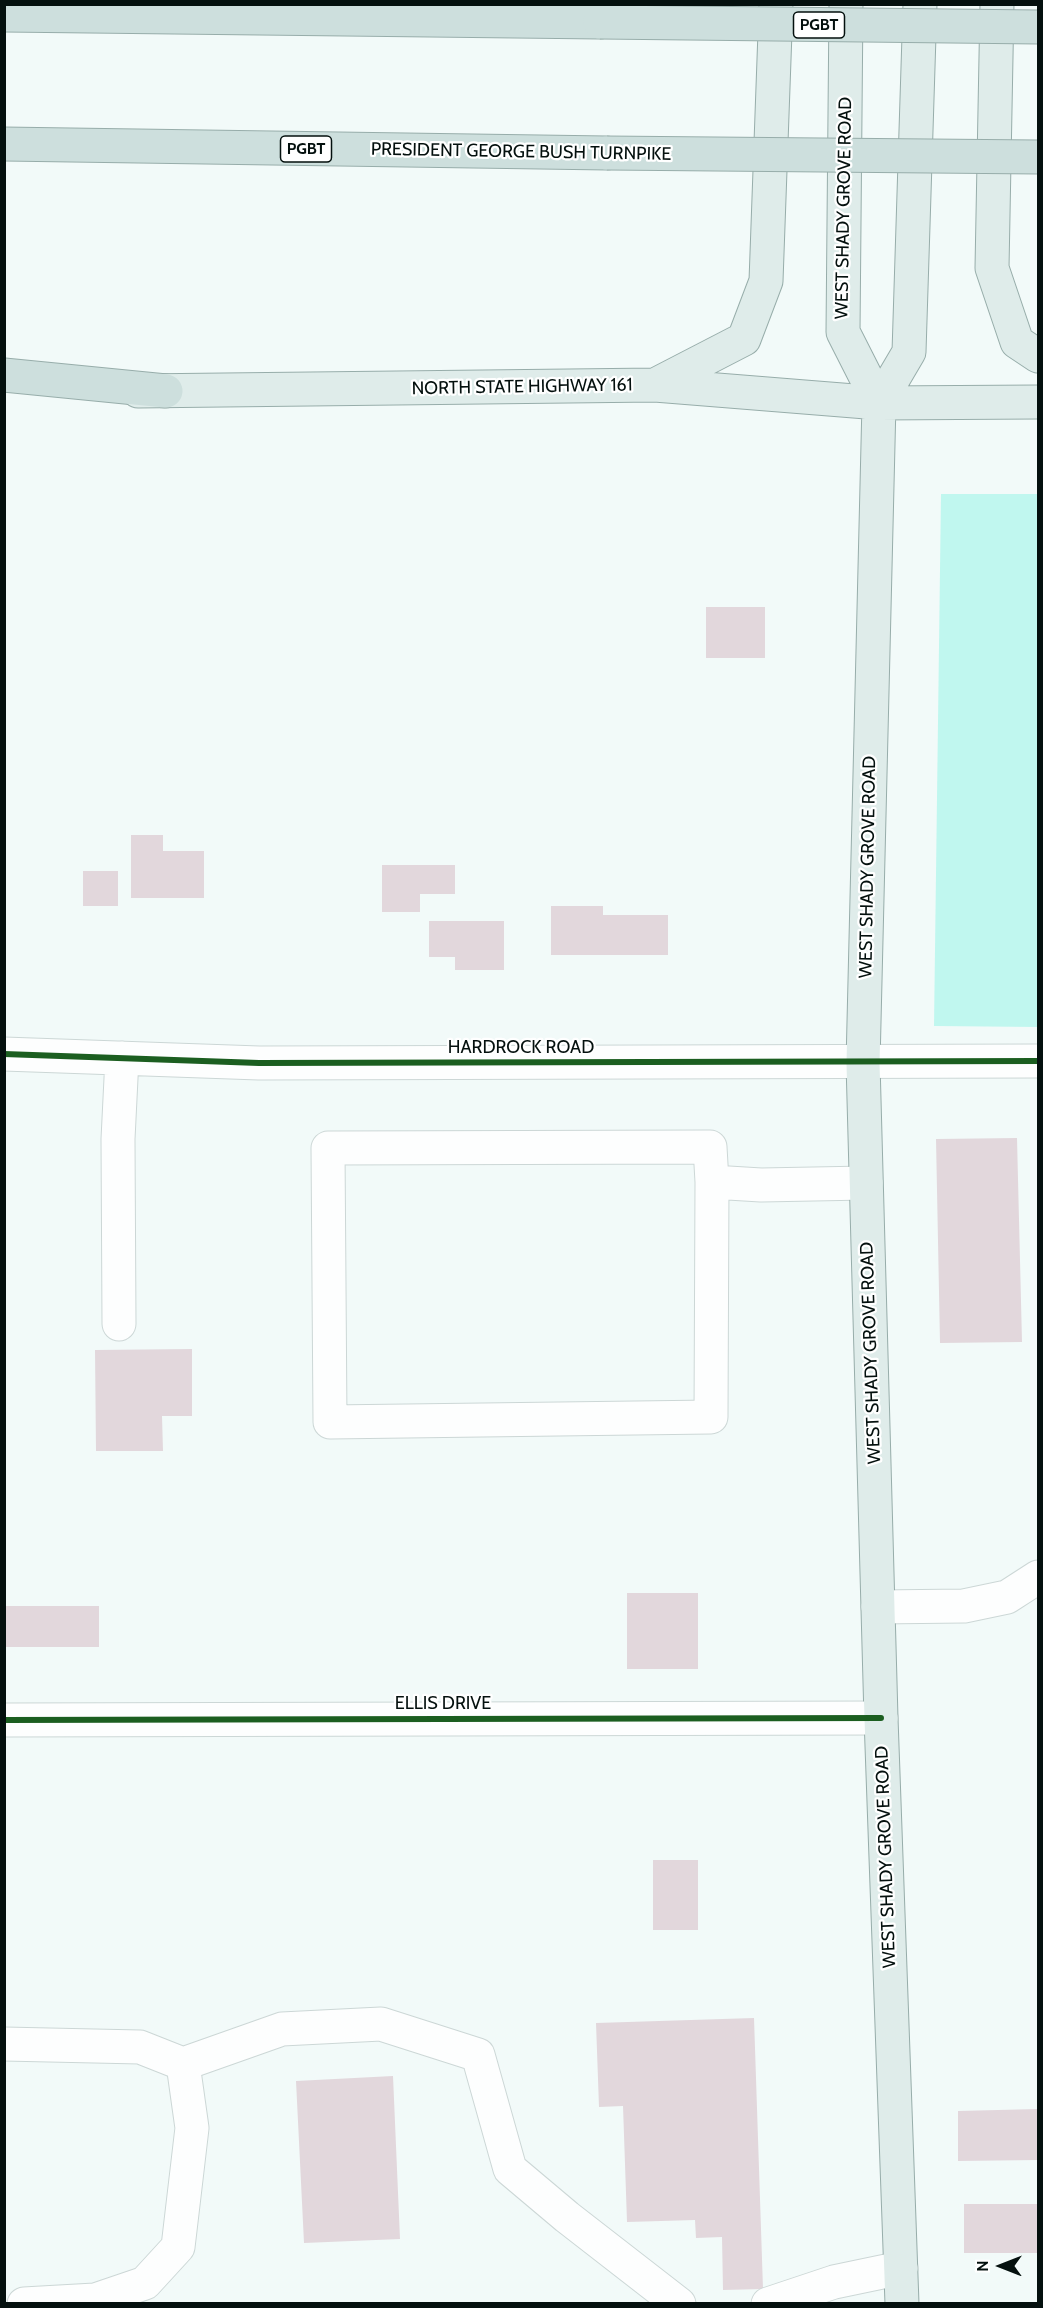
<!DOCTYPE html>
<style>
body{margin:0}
#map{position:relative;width:1043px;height:2308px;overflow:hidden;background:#f2faf9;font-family:Cabin,sans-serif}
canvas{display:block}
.frame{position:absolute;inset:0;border:6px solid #04100e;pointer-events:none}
.north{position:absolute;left:971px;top:2236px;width:60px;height:60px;-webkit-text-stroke:4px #fff;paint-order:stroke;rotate:270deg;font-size:16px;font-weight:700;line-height:24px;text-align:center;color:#04100e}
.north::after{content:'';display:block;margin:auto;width:21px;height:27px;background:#04100e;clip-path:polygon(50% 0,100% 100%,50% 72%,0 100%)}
</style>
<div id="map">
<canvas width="1043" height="2308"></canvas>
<div class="frame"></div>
<div class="north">N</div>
</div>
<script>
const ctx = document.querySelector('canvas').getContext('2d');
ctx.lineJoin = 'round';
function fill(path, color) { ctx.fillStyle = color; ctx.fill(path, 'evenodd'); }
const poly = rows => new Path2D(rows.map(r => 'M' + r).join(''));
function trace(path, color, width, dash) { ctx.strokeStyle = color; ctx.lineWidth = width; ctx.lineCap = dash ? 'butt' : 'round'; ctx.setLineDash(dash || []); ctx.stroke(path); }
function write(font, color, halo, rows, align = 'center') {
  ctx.font = font + ' Cabin,sans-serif'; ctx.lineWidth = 4.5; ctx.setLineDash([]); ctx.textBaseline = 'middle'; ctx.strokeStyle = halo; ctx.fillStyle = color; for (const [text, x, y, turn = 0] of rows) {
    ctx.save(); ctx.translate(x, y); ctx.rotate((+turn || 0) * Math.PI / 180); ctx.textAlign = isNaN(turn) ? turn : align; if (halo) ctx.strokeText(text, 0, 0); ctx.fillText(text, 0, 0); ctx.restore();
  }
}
const green = poly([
 [941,494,1038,494,1038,1027,934,1026]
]);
const building = poly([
 [706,607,765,607,765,658,706,658],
 [131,835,163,835,163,851,204,851,204,898,131,898],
 [382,865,455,865,455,894,420,894,420,912,382,912],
 [83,871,118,871,118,906,83,906],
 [551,906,603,906,603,915,668,915,668,955,551,955],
 [429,921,504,921,504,970,455,970,455,957,429,957],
 [1017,1138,1022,1342,940,1343,936,1139],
 [192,1349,192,1416,162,1416,163,1451,96,1451,95,1350],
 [627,1593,698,1593,698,1669,627,1669],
 [4,1606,99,1606,99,1647,4,1647],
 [653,1860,698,1860,698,1930,653,1930],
 [754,2018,763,2289,723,2290,722,2237,696,2238,695,2220,627,2222,623,2106,599,2107,596,2023],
 [393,2076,400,2239,304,2243,296,2081],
 [1038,2109,1038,2160,958,2161,958,2111],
 [964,2204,1038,2204,1038,2253,964,2253]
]);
const minor = poly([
 [4,1054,259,1063,1038,1061],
 [712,1182,711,1417,330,1422,328,1148,710,1147,712,1182,761,1185,866,1183],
 [119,1324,118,1139,122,1058],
 [878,1607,964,1606,1007,1597,1038,1577],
 [4,1720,881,1718],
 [4,2044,140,2047,183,2064,282,2029,381,2024,478,2055,510,2169,567,2217,679,2304],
 [24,2304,95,2300,145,2283,178,2247,192,2128,183,2064],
 [768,2304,834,2282,901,2268]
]);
const major = poly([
 [846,4,843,332,879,403],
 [997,4,992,268,1017,342,1038,356],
 [655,385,744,339,766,281,776,4],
 [138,391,655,385,879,403,1038,402],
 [902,2304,881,1718,863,1063,879,403,909,352,920,4]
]);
const highway = poly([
 [4,15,600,22],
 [4,144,607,153],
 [4,375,166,391]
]);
const highwayBridge = poly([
 [600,22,1038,27],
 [607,153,1038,157]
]);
const cycleway = poly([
 [4,1054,259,1063,1038,1061],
 [4,1720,881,1718]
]);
const shields = [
 [819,25,51],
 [306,149,51]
];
const shieldNames = [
 ["PGBT",819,25],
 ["PGBT",306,149]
];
const streetNames = [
 ["PRESIDENT GEORGE BUSH TURNPIKE",521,152,1],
 ["WEST SHADY GROVE ROAD",844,208,-89],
 ["NORTH STATE HIGHWAY 161",522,387,-1],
 ["WEST SHADY GROVE ROAD",868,867,-89],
 ["HARDROCK ROAD",521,1048],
 ["WEST SHADY GROVE ROAD",871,1353,-92],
 ["ELLIS DRIVE",443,1704],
 ["WEST SHADY GROVE ROAD",886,1857,-92]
];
fill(green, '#c0f7ef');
fill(building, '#e2d7dc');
trace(minor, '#ccd7d6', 35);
trace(major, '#97adaa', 35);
trace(highway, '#97adaa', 35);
trace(minor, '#fdfefe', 33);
trace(major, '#dfecea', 33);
trace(highway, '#cddfdd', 33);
trace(highwayBridge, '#97adaa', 35, []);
trace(highwayBridge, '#cddfdd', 33);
trace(cycleway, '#1b5e20', 6);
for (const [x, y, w] of shields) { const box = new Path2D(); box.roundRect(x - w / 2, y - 13, w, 26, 4.5); ctx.fillStyle = '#fff'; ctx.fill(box); trace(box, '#04100e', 1.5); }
write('bold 16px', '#04100e', null, shieldNames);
write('18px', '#04100e', '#fff', streetNames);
</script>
